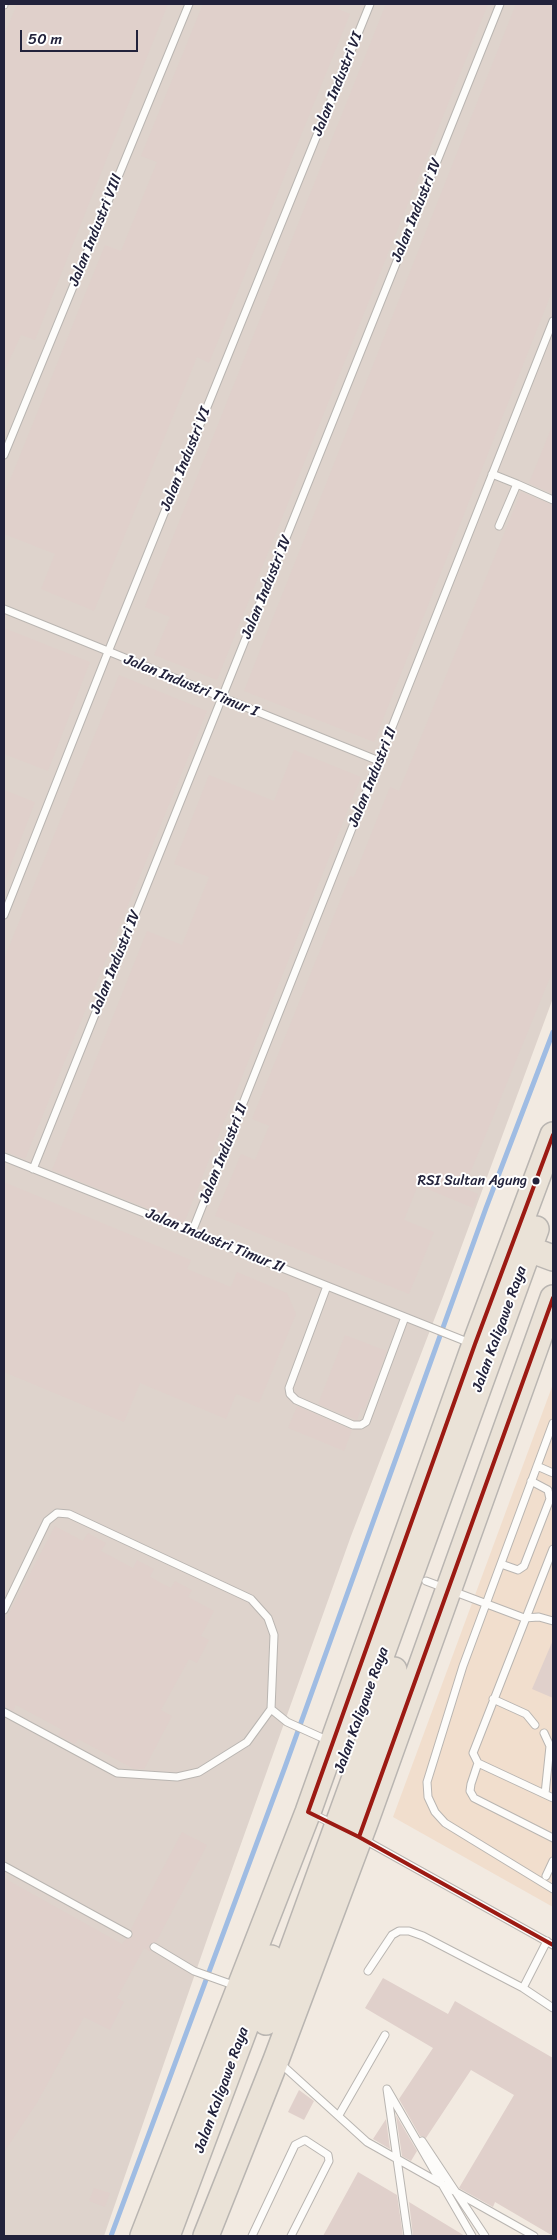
<!DOCTYPE html>
<style>
body{margin:0}
#map{position:relative;width:557px;height:2240px;overflow:hidden;background:#f2eae1;font-family:Sriracha,sans-serif}
canvas{display:block}
.frame{position:absolute;inset:0;border:5px solid #22223b;pointer-events:none}
.scale{position:absolute;left:20px;top:30px;width:118px;height:22px;box-sizing:border-box;border:2px solid #22223b;border-top:0;padding-left:6px;font-size:15px;line-height:18px;white-space:nowrap;color:#22223b;-webkit-text-stroke:4px #fff;paint-order:stroke}
</style>
<div id="map">
<canvas width="557" height="2240"></canvas>
<div class="frame"></div>
<div class="scale">50 m</div>
</div>
<script>
const ctx = document.querySelector('canvas').getContext('2d');
ctx.lineJoin = 'round';
function fill(path, color) { ctx.fillStyle = color; ctx.fill(path, 'evenodd'); }
const poly = rows => new Path2D(rows.map(r => 'M' + r).join(''));
function trace(path, color, width, dash) { ctx.strokeStyle = color; ctx.lineWidth = width; ctx.lineCap = dash ? 'butt' : 'round'; ctx.setLineDash(dash || []); ctx.stroke(path); }
function write(font, color, halo, rows, align = 'center') {
  ctx.font = font + ' Sriracha,sans-serif'; ctx.lineWidth = 4; ctx.setLineDash([]); ctx.textBaseline = 'middle'; ctx.strokeStyle = halo; ctx.fillStyle = color; for (const [text, x, y, turn = 0] of rows) {
    ctx.save(); ctx.translate(x, y); ctx.rotate((+turn || 0) * Math.PI / 180); ctx.textAlign = isNaN(turn) ? turn : align; if (halo) ctx.strokeText(text, 0, 0); ctx.fillText(text, 0, 0); ctx.restore();
  }
}
const built = poly([
 [553,1384,553,1907,393,1817]
]);
const industrial = poly([
 [4,4,553,4,553,998,444,1294,351,1536,212,1925,104,2236,4,2236]
]);
const stream = poly([
 [111,2236,285,1767,486,1208,553,1032]
]);
const building = poly([
 [17,4,168,4,35,340,21,335,4,372,4,36],
 [203,4,341,4,338,9,350,14,209,363,197,357,94,611,41,589,55,554,4,534,4,495,105,245,121,251,157,162,141,156],
 [386,4,488,4,217,680,154,655,170,617,145,607],
 [516,4,553,4,553,289,374,742,244,691],
 [553,424,553,494,529,483],
 [521,492,553,505,553,970,464,1188,478,1194,473,1208,418,1185,404,1220,434,1232,409,1294,215,1216,241,1154,255,1160,269,1126,252,1119,350,876,354,877,390,787,399,791],
 [4,628,90,662,48,771,4,754],
 [119,675,207,711,25,1159,4,1151,4,959],
 [294,750,361,777,184,1223,52,1170,147,931,182,945,209,877,174,864,209,775,274,801],
 [4,790,35,802,5,880,4,880],
 [4,1182,191,1260,187,1269,231,1287,237,1272,287,1293,296,1314,259,1403,236,1394,226,1419,140,1383,124,1422,4,1372],
 [345,1335,387,1351,364,1410,361,1408,357,1420,318,1404],
 [297,1406,352,1430,344,1451,288,1428],
 [55,1526,83,1541,88,1533,106,1543,101,1551,133,1568,137,1560,154,1569,150,1577,171,1588,175,1581,192,1590,188,1597,214,1611,201,1636,209,1640,197,1663,189,1659,161,1710,172,1716,144,1769,134,1769,78,1739,75,1744,58,1735,61,1729,16,1705,13,1711,4,1707,4,1623],
 [553,1640,553,1698,532,1689],
 [182,1832,207,1845,156,1942,149,1945,151,1952,144,1948,117,1998,124,2002,110,2030,84,2017,38,2101,4,2152,4,1878,122,1944,126,1939,133,1936,131,1929],
 [383,1978,448,2014,455,2001,553,2058,553,2236,495,2202,493,2207,459,2188,514,2095,471,2070,426,2138,420,2136,399,2099,433,2048,365,2008],
 [299,2090,314,2101,304,2120,288,2112],
 [396,2115,417,2151,411,2161,402,2156],
 [386,2119,390,2149,373,2139],
 [358,2172,397,2195,403,2236,323,2236],
 [94,2188,110,2193,105,2207,89,2201],
 [409,2202,465,2236,413,2236]
]);
const lane = poly([
 [4,5,4,4],
 [4,455,189,4],
 [492,474,517,484,499,526],
 [517,484,553,500],
 [4,609,379,761],
 [4,915,108,652,370,4],
 [4,1157,470,1343],
 [33,1169,500,4],
 [192,1232,553,321],
 [327,1286,289,1388,290,1394,296,1400,353,1425,361,1425,366,1422,405,1317],
 [553,1423,463,1666,427,1782,428,1797,435,1812,445,1823,553,1889],
 [537,1466,553,1473],
 [553,1549,473,1753,478,1763,553,1798],
 [501,1564,518,1570,524,1566,550,1499,548,1490,531,1481],
 [426,1581,524,1618,539,1617,553,1621],
 [4,1610,47,1521,57,1513,69,1514,251,1599,268,1618,274,1635,271,1709,287,1722,329,1741],
 [493,1699,526,1714,535,1725],
 [4,1712,117,1773,177,1777,199,1772,247,1742,271,1709],
 [544,1733,550,1746,545,1794],
 [478,1763,471,1784,470,1791,474,1798,553,1838],
 [311,1813,333,1824],
 [363,1839,553,1945],
 [4,1866,128,1934],
 [546,1876,553,1861],
 [154,1947,194,1971,236,1986],
 [368,1971,392,1935,399,1931,409,1931,423,1936,523,1988,553,2008],
 [523,1988,547,1941],
 [280,2063,367,2142,534,2236],
 [339,2115,385,2035],
 [422,2141,485,2236],
 [252,2236,295,2145,305,2140,328,2155,329,2161,291,2236],
 [408,2236,387,2089,472,2236]
]);
const highway = poly([
 [529,1249,553,1258],
 [368,1692,536,1229],
 [266,2022,394,1670],
 [143,2236,308,1812,475,1344,553,1135],
 [167,2236,271,1958],
 [206,2236,276,2060,366,1820,553,1298]
]);
const bus1 = poly([
 [553,1135,475,1344,308,1812,359,1837,553,1945],
 [359,1837,553,1298]
]);
const markers = [
 [536,1181,4.5,"#22223b"]
];
const busNames = [
 ["RSI Sultan Agung",527,1181]
];
const streetNames = [
 ["Jalan Industri VI",338,84,-68],
 ["Jalan Industri IV",417,210,-68],
 ["Jalan Industri VIII",96,230,-68],
 ["Jalan Industri VI",186,459,-68],
 ["Jalan Industri IV",267,587,-68],
 ["Jalan Industri Timur I",191,686,22],
 ["Jalan Industri II",373,777,-68],
 ["Jalan Industri IV",116,962,-68],
 ["Jalan Industri II",224,1153,-68],
 ["Jalan Industri Timur II",215,1241,22],
 ["Jalan Kaligawe Raya",500,1329,-70],
 ["Jalan Kaligawe Raya",362,1710,-70],
 ["Jalan Kaligawe Raya",222,2090,-70]
];
fill(built, '#f1decd');
fill(industrial, '#ded3cc');
trace(stream, '#9fbce3', 5);
fill(building, '#e0d0cb');
trace(lane, '#b9b5b1', 9);
trace(highway, '#b9b5b1', 28);
trace(lane, '#fdfcfa', 7);
trace(highway, '#eae2d7', 25);
trace(bus1, '#9c1a13', 4);
for (const [x, y, r, color] of markers) { const dot = new Path2D(); dot.arc(x, y, r, 0, 2 * Math.PI); ctx.fillStyle = color; ctx.fill(dot); trace(dot, '#fff', 2); }
write('14px', '#22223b', '#fff', busNames, 'right');
write('15px', '#22223b', '#fff', streetNames);
</script>
